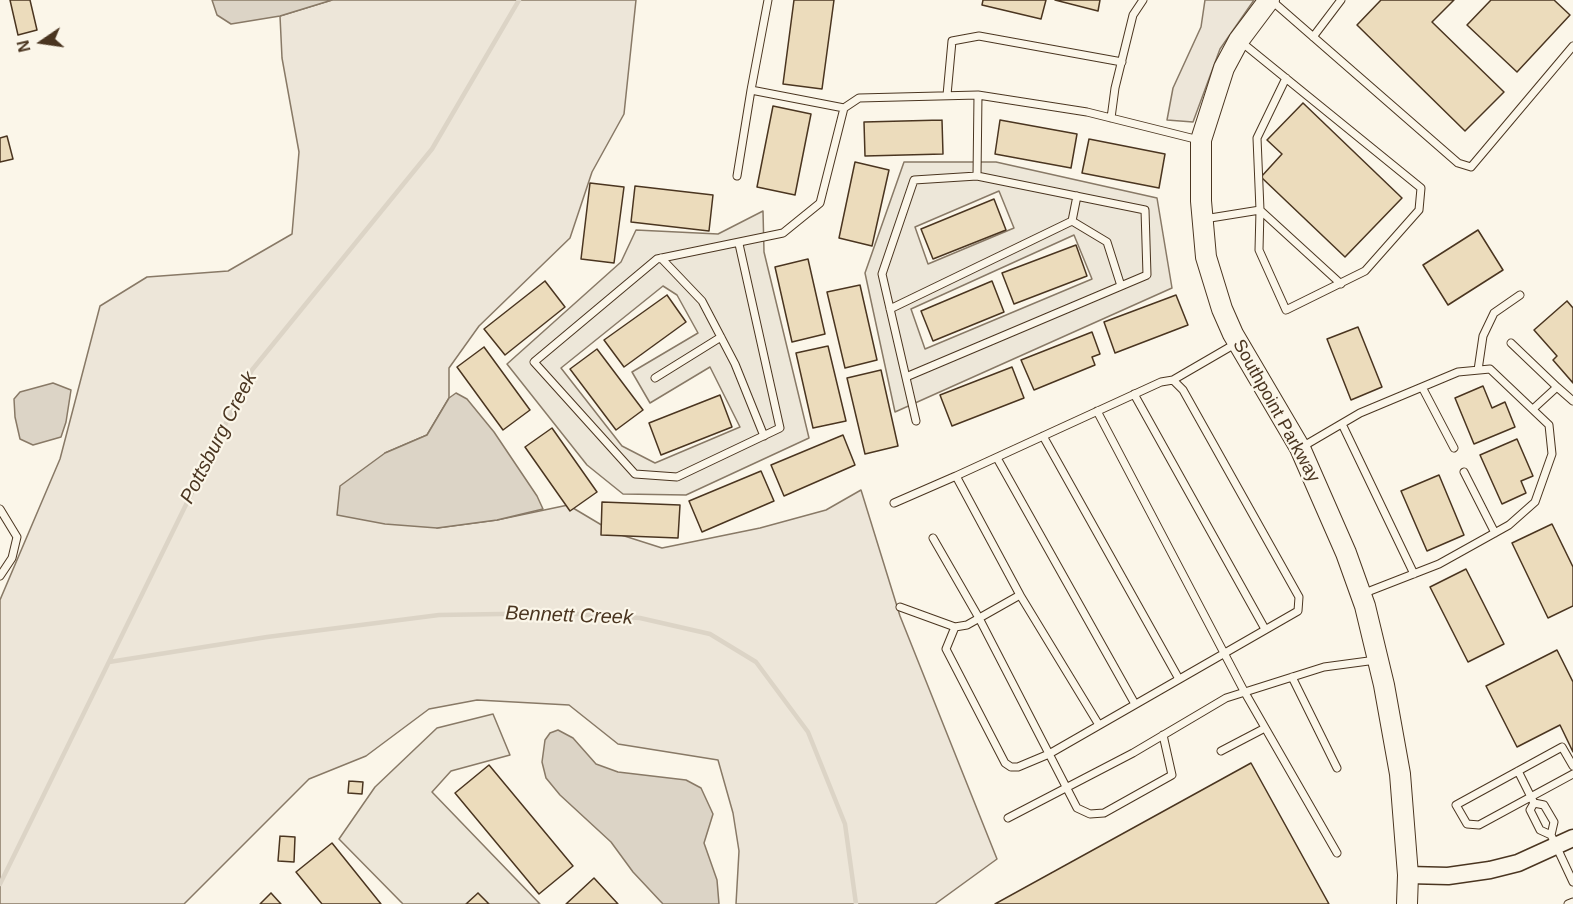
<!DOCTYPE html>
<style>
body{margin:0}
#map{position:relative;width:1573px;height:904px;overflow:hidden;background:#fbf6e9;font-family:Helvetica,sans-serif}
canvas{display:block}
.north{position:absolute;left:12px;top:12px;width:60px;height:60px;-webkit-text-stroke:4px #fbf6e9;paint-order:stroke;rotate:257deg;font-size:16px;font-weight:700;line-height:24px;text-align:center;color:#4a3520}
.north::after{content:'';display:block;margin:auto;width:21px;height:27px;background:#4a3520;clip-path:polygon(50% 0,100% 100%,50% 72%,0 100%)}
</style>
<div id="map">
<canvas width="1573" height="904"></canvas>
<div class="north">N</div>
</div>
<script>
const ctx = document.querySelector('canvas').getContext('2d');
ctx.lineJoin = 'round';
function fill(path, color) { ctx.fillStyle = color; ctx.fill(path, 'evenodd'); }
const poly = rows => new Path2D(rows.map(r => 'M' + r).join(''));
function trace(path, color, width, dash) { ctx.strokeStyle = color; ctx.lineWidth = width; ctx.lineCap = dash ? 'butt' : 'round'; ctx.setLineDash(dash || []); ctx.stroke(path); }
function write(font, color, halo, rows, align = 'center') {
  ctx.font = font + ' Helvetica,sans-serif'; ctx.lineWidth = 4.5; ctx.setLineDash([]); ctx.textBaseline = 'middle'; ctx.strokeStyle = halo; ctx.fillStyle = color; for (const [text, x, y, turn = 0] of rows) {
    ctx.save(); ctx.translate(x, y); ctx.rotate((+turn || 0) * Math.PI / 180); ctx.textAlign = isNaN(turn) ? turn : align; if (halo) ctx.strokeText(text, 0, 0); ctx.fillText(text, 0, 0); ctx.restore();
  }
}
const green = poly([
 [332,0,636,0,624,114,592,172,570,238,479,326,449,368,449,398,427,435,385,453,437,528,497,520,568,505,615,533,662,548,760,528,826,510,861,490,900,616,997,859,935,904,736,904,739,851,733,813,718,760,618,744,569,705,477,700,429,709,366,756,309,779,184,904,0,904,0,600,60,459,100,306,147,277,228,271,292,234,299,152,282,58,280,16,332,0],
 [1205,0,1254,0,1220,49,1193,122,1167,120,1173,88,1201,27,1205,0]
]);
const parking = poly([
 [904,162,996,162,1157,198,1172,288,895,412,865,273,904,162],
 [999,191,1014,228,928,264,915,227,999,191],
 [1074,235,1092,279,925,349,911,309,1074,235],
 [763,211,764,252,809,438,686,495,623,494,587,465,507,364,621,262,636,230,718,234,763,211],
 [663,286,677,295,698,333,632,372,650,403,710,367,740,427,655,463,622,446,561,368,663,286],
 [493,714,510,755,451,771,432,792,540,904,403,904,339,839,375,787,437,728,493,714]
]);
const water = poly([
 [212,0,332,0,280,16,231,24,217,15,212,0],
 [53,383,71,390,66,422,61,437,33,445,20,439,15,417,14,399,20,392,53,383],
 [456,393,467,399,494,432,537,496,543,509,497,520,437,528,385,524,337,515,340,486,385,453,427,435,449,398,456,393],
 [558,730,573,738,596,764,618,772,686,780,701,788,713,814,704,843,717,880,719,904,663,904,633,872,611,842,560,795,546,778,542,762,545,740,550,733,558,730]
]);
const stream = poly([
 [109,662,267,637,439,615,562,613,640,618,710,634,756,662,808,732,845,824,856,904],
 [0,884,252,370,432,149,519,0]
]);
const building = poly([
 [10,0,30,0,37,30,18,35,10,0],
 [794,0,834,0,822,89,783,84,794,0],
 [983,0,1046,0,1041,19,982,5,983,0],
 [1055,0,1100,0,1098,11,1055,0],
 [1381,0,1454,0,1432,22,1504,92,1465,131,1357,25,1381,0],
 [1491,0,1554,0,1570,15,1517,72,1467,25,1491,0],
 [1303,103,1402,198,1345,257,1261,177,1282,154,1267,140,1303,103],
 [773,106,811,114,795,195,757,187,773,106],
 [942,120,943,154,865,156,864,122,942,120],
 [1000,120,1077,134,1071,168,995,154,1000,120],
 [7,136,13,159,0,162,0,138,7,136],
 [1089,139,1165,154,1159,188,1082,173,1089,139],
 [855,162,889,170,872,246,839,238,855,162],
 [590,183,624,187,614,263,581,259,590,183],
 [635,186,713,195,709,231,631,222,635,186],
 [994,199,1006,230,933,259,921,229,994,199],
 [1478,230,1503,270,1448,305,1423,265,1478,230],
 [1076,245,1087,276,1014,304,1002,273,1076,245],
 [808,259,825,334,792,342,775,267,808,259],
 [545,281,565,307,505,355,484,329,545,281],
 [992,281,1004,312,933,341,921,311,992,281],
 [860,285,877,360,845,368,827,292,860,285],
 [667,295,686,322,624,367,604,340,667,295],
 [1176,295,1188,325,1115,353,1104,322,1176,295],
 [1567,301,1573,308,1573,383,1553,360,1557,356,1534,330,1567,301],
 [1358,327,1382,387,1351,400,1327,339,1358,327],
 [1092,332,1100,354,1092,357,1095,365,1034,390,1021,360,1092,332],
 [828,346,846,421,813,428,796,353,828,346],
 [484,347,530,410,503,430,457,367,484,347],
 [597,349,643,410,616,430,570,369,597,349],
 [1012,367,1024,398,952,426,940,395,1012,367],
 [881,370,898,446,865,454,847,378,881,370],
 [1483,386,1492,408,1505,402,1515,427,1474,444,1455,398,1483,386],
 [720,395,732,427,661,455,649,423,720,395],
 [552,428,597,492,570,511,525,447,552,428],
 [843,435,855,465,784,496,771,465,843,435],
 [1517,439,1533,476,1521,481,1526,493,1502,504,1480,455,1517,439],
 [761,471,774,501,702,532,689,501,761,471],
 [1439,475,1464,535,1427,551,1401,491,1439,475],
 [602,502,680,505,678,538,601,535,602,502],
 [1552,524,1573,567,1573,606,1548,618,1512,543,1552,524],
 [1466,569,1504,644,1468,662,1430,587,1466,569],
 [1557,650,1573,682,1573,752,1560,725,1517,747,1486,686,1557,650],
 [1251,763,1329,904,995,904,1251,763],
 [489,765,573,866,539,894,455,793,489,765],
 [349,781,363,782,362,794,348,793,349,781],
 [280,836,295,837,294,862,278,861,280,836],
 [332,843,381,904,322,904,296,872,332,843],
 [594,878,618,904,566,904,594,878],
 [271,893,281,904,260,904,271,893],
 [478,893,489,904,466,904,478,893]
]);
const service = poly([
 [768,0,751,90,844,108],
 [1271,0,1458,163,1471,167,1573,46],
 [1313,37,1341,0],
 [1286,78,1257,138,1260,210,1341,284],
 [947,95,952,41,979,36,1122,62],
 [1111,118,1115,88,1133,15,1143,0],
 [737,176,751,90],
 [1204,219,1260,210,1259,250,1286,310,1365,271,1419,210,1421,188,1240,41],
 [1072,221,1107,242,1121,286],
 [739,244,780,428,677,477,635,474,534,362,657,259,783,233,820,203,844,108,859,98,978,95,1087,112,1199,140],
 [661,258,702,301,735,364,764,436],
 [890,309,1072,221,1077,196],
 [1511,343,1557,387,1533,409],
 [1478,370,1483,336,1494,313,1520,295],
 [906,377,1147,275,1145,210,977,176],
 [655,378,721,337],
 [1173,380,1183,390,1299,597,1298,611,1049,754,1018,767,1011,767,1005,763,946,649,955,627,967,625,1020,595,956,476,1161,382,1173,380],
 [1173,380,1235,344],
 [1422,387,1454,448],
 [1557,387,1573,401],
 [1134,394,1265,629],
 [1097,411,1244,691,1337,853],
 [916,421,882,274,914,180,977,176,978,95],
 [1342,424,1414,574],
 [1043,436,1179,679],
 [1302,447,1360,413,1458,372,1490,369,1549,425,1552,454,1535,502,1509,525,1439,564,1362,594],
 [997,458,1135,704],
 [1464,472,1495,533],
 [894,503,956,476],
 [0,509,17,537,12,558,0,576],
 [933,538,979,618,1077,808,1090,814,1104,813,1172,775,1163,735],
 [1020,595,1099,725],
 [900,607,955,627],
 [1292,677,1337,768],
 [1221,751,1265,728],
 [1573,766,1562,747,1456,805,1467,824,1479,825,1573,774],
 [1518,771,1534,803,1544,805,1554,822,1551,835,1573,882],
 [1534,803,1530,810,1540,830,1551,835],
 [1008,818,1133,753,1226,698,1324,667,1376,660],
 [1568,904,1573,902]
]);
const tertiary = poly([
 [1408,875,1448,876,1490,870,1518,863,1573,838]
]);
const secondary = poly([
 [1269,0,1239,40,1224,68,1201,140,1201,201,1206,257,1222,309,1233,334,1300,448,1346,553,1365,606,1384,685,1400,774,1408,875,1407,904]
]);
const streetNames = [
 ["Southpoint Parkway",1276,411,61]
];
const waterNames = [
 ["Pottsburg Creek",219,438,-63],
 ["Bennett Creek",569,616,2]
];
fill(green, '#ede6d9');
trace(green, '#887966', 1.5);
fill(parking, '#ede7d9');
trace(parking, '#887966', 1.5);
fill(water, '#dcd4c6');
trace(water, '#887966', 1.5);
trace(stream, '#dcd4c6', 4.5);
fill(building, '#ecdcbc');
trace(building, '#4a3520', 1.5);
trace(service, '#4a3520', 9);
trace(tertiary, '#4a3520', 19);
trace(secondary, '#4a3520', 22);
trace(service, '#fbf6e9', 7);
trace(tertiary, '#fbf6e9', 16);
trace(secondary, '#fbf6e9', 20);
write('18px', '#4a3520', '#fbf6e9', streetNames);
write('italic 20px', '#4a3520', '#fbf6e9', waterNames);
</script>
